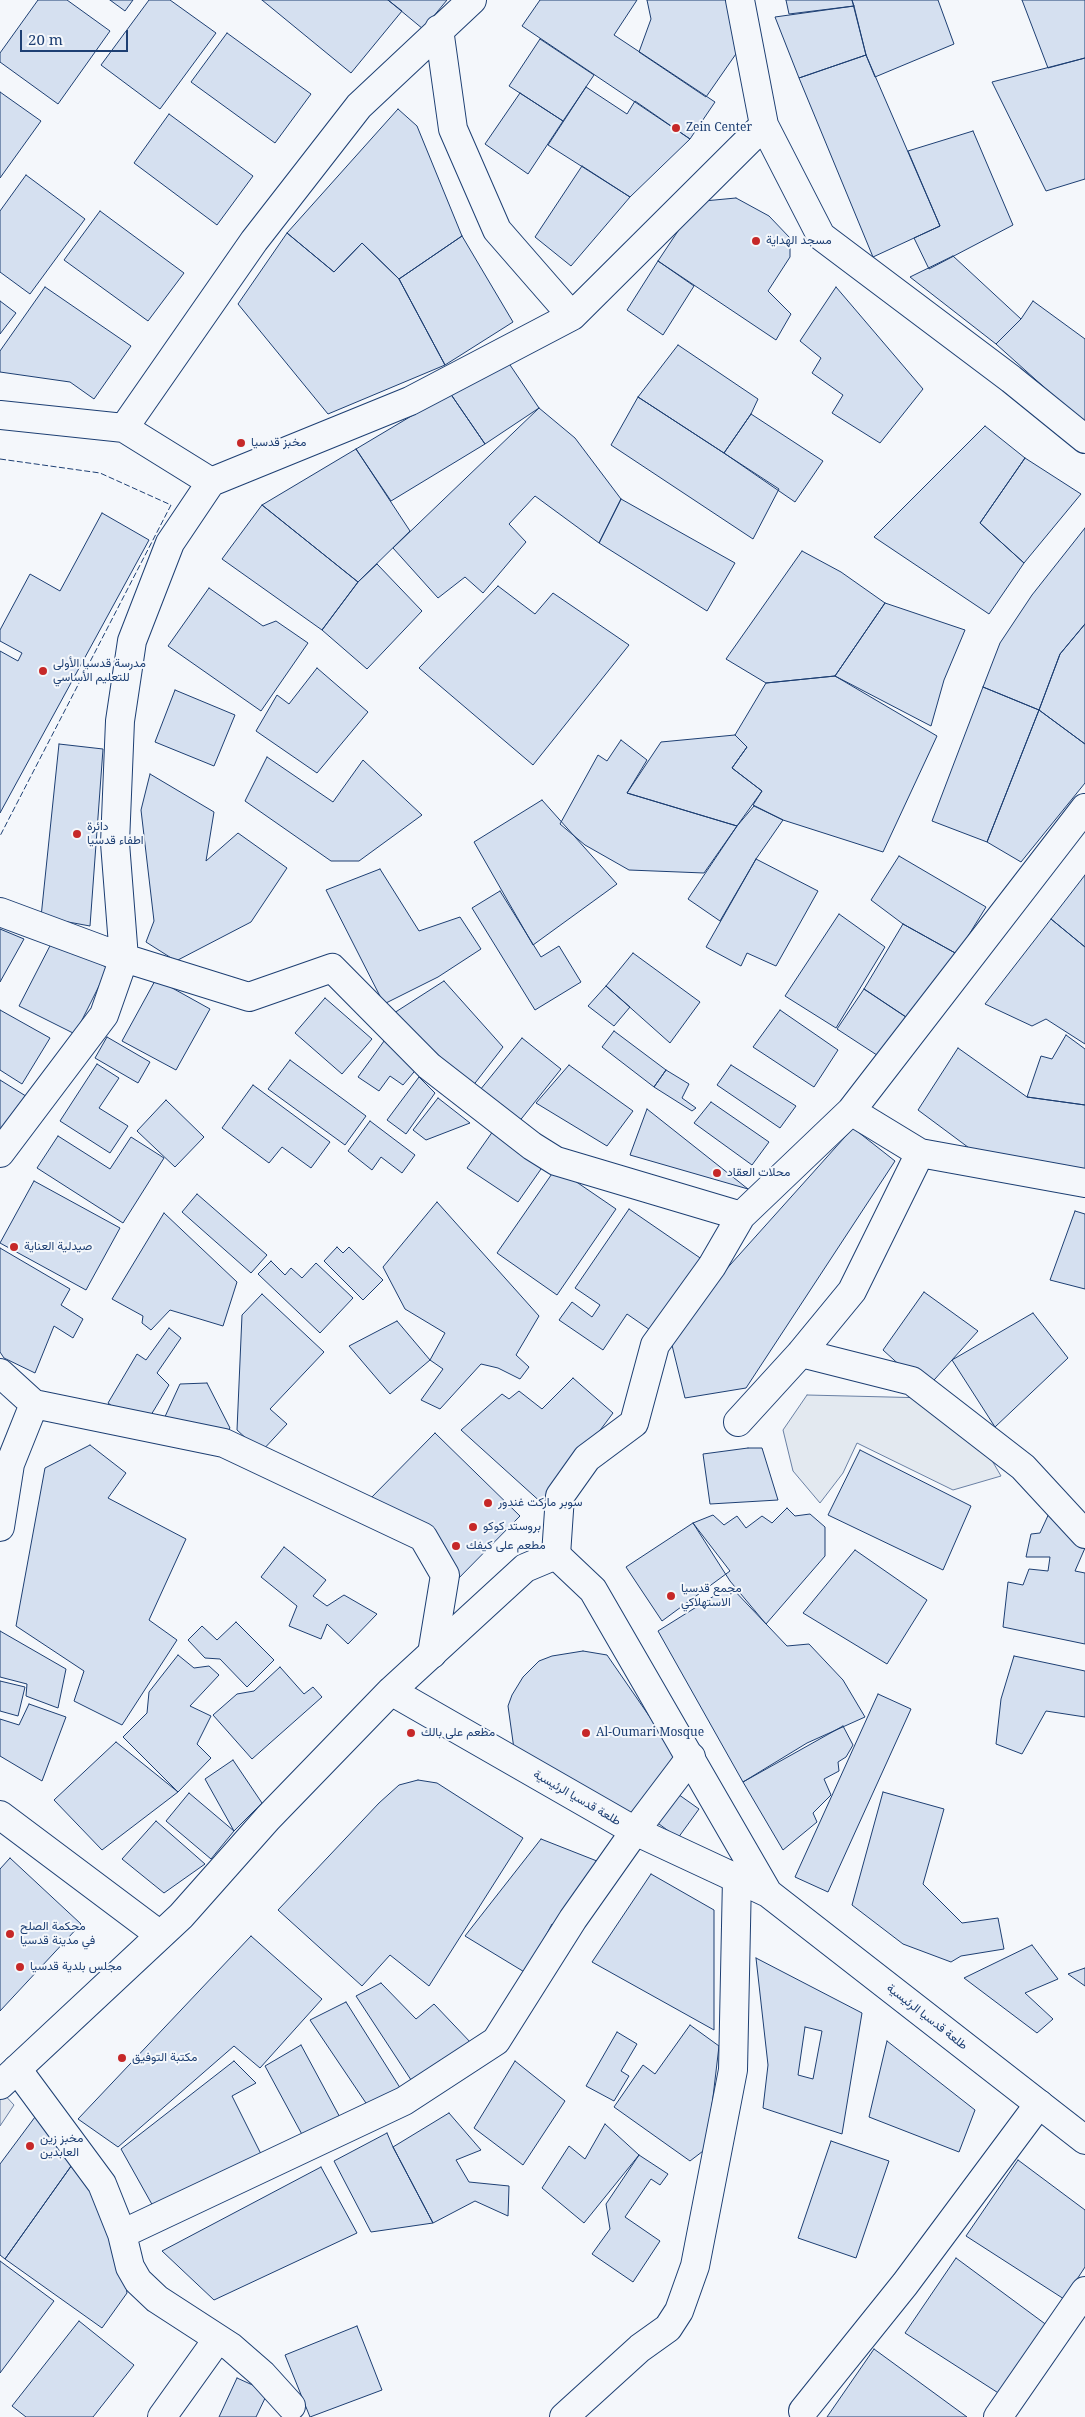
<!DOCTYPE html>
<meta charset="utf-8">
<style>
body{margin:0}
#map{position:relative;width:1085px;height:2417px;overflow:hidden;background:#f4f7fb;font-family:"Noto Serif",serif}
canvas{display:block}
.scale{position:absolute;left:20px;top:30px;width:108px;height:22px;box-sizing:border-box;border:2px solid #1d3f73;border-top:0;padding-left:6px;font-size:15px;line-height:18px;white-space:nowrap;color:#1d3f73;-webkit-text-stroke:4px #f4f7fb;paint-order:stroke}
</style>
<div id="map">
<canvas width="1085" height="2417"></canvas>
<div class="scale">20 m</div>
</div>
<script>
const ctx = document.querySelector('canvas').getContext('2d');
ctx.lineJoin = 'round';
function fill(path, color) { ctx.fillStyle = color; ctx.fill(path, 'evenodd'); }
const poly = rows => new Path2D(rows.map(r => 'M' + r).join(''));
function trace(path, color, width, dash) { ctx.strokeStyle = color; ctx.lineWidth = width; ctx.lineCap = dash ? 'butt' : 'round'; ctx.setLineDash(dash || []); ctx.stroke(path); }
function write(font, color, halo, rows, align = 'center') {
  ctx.font = font + ' "Noto Serif",Vazirmatn,serif'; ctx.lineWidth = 4; ctx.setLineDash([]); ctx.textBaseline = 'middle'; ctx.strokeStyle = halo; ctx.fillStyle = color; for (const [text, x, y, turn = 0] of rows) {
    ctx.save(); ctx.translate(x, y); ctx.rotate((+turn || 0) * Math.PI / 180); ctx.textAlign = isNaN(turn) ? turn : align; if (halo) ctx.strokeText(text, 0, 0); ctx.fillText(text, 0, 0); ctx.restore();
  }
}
const green = poly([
 [807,1395,929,1398,983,1445,1001,1476,953,1490,857,1443,843,1473,820,1503,793,1471,783,1430,807,1395]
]);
const parking = poly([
 [0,2090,14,2105,0,2126,0,2090]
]);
const building = poly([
 [38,0,67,0,110,31,58,104,0,62,0,53,38,0],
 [110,0,133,0,125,11,110,0],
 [149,0,170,0,216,33,160,109,101,65,149,0],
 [262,0,388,0,402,11,351,73,262,0],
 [388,0,447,0,423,29,388,0],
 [540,0,637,0,614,35,715,102,690,139,522,26,540,0],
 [647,0,727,0,738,51,706,97,639,52,651,19,647,0],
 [786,0,852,0,854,6,789,14,786,0],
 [852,0,938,0,954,44,875,77,866,55,852,0],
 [1022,0,1085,0,1085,58,1048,68,1022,0],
 [854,6,866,55,799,78,775,17,854,6],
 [227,33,311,94,275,143,191,82,227,33],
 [540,39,594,75,563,121,509,86,540,39],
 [866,55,940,226,873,257,799,78,866,55],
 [1085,58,1085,179,1046,191,992,82,1085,58],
 [586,87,627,114,635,101,690,139,630,197,548,145,586,87],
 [0,92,41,121,0,178,0,92],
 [520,93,563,121,528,174,485,144,520,93],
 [398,109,417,126,462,236,399,279,362,243,334,272,287,233,398,109],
 [169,114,253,176,217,225,134,163,169,114],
 [973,131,1013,225,929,269,914,238,940,226,908,151,973,131],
 [582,166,630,197,571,266,535,237,582,166],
 [26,175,85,219,30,294,0,272,0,211,26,175],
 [736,198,769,216,790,238,790,257,768,291,791,314,776,340,658,261,690,213,704,201,736,198],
 [100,211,184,273,148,321,64,260,100,211],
 [287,233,334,272,362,243,399,279,445,365,328,414,238,304,287,233],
 [462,236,513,322,445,365,399,279,462,236],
 [953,256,1021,319,996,344,910,277,953,256],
 [658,261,694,286,663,335,627,310,658,261],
 [45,287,131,346,94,399,70,382,0,372,0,351,45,287],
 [836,287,923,389,880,443,832,413,843,395,812,373,821,358,800,341,836,287],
 [0,301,16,313,0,334,0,301],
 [1033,301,1085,339,1085,424,996,344,1021,319,1033,301],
 [678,345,758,399,751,414,724,453,638,397,678,345],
 [506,359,539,408,485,444,450,393,506,359],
 [450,393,485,444,391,501,356,449,450,393],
 [638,397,779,489,753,539,611,445,638,397],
 [539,408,575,438,621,499,599,543,535,496,509,524,526,542,483,593,465,577,438,598,393,548,539,408],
 [751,414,823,461,795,502,724,453,751,414],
 [985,426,1025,458,980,523,1024,563,989,614,874,537,985,426],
 [356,449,410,531,358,582,262,505,356,449],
 [1025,458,1081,494,1024,563,980,523,1025,458],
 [621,499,735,563,707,611,599,543,621,499],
 [262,505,358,582,322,630,222,559,262,505],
 [102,513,149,540,0,813,0,651,18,661,22,653,0,641,0,630,30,574,60,591,102,513],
 [1085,528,1085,624,1060,654,1039,710,983,687,1000,643,1032,595,1085,528],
 [802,551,841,572,885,603,835,676,766,683,726,659,802,551],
 [377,564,422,611,367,669,322,630,358,582,377,564],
 [498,586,535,614,553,593,629,645,533,765,419,668,498,586],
 [209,588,263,626,276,621,308,643,261,711,168,646,209,588],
 [885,603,965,630,944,680,931,726,835,676,885,603],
 [1085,624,1085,744,1039,710,1060,654,1085,624],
 [317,668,368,712,317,773,256,731,277,695,289,704,317,668],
 [835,676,937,736,883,852,783,820,753,805,762,791,732,768,747,747,735,735,766,683,835,676],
 [983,687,1039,710,987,842,932,821,983,687],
 [175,690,235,715,214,766,155,742,175,690],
 [1039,710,1085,744,1085,783,1021,862,987,842,1039,710],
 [735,735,747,747,732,768,762,791,737,826,627,793,661,742,735,735],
 [621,740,647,760,627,793,737,826,704,873,629,870,585,845,560,824,598,755,607,761,621,740],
 [59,744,103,749,90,926,41,917,59,744],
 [267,757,333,802,363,760,422,815,359,861,331,861,245,801,267,757],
 [150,774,214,812,206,861,238,833,287,868,251,922,176,961,146,942,154,921,141,810,150,774],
 [542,800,617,884,533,945,474,842,542,800],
 [754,806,783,820,756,859,720,921,688,899,737,826,754,806],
 [899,856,986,907,957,954,903,924,871,900,899,856],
 [756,859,818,891,776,966,747,953,741,966,706,947,756,859],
 [380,869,419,931,460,917,481,949,438,977,384,1004,326,890,380,869],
 [1085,875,1085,947,1051,919,1085,875],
 [500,891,541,957,559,946,581,982,535,1010,472,908,500,891],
 [839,914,885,947,836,1028,785,996,839,914],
 [1051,919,1085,947,1085,1044,1046,1019,1032,1026,985,1004,1051,919],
 [903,924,957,954,912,1021,864,989,903,924],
 [0,929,24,939,0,982,0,929],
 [53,940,108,968,75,1034,19,1006,53,940],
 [633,953,700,1002,670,1043,606,986,633,953],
 [156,979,210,1009,176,1070,122,1041,156,979],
 [444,981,503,1047,472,1087,394,1013,444,981],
 [606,986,630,1007,614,1026,588,1006,606,986],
 [864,989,912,1021,883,1059,837,1029,864,989],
 [325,998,372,1039,342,1074,295,1033,325,998],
 [0,1010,50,1038,22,1084,0,1070,0,1010],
 [780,1010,838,1050,814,1087,753,1047,780,1010],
 [614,1031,666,1070,654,1087,602,1047,614,1031],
 [1066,1035,1085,1049,1085,1105,1027,1097,1041,1056,1052,1059,1066,1035],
 [107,1037,150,1062,138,1083,95,1058,107,1037],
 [387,1037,419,1066,403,1085,390,1076,379,1091,358,1077,387,1037],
 [522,1038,561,1069,518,1123,476,1095,522,1038],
 [958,1048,1027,1097,1085,1105,1085,1175,992,1165,918,1110,958,1048],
 [290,1060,366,1116,345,1145,268,1089,290,1060],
 [97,1064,119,1078,99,1108,128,1126,110,1153,60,1121,97,1064],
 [569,1065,633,1111,607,1146,536,1103,569,1065],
 [731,1065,796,1106,780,1128,717,1085,731,1065],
 [666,1070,689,1084,682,1098,696,1108,692,1111,654,1087,666,1070],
 [419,1077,435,1093,406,1134,387,1120,419,1077],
 [0,1080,29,1098,0,1139,0,1080],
 [253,1085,330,1142,311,1168,282,1147,269,1163,222,1128,253,1085],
 [438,1098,470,1123,426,1140,413,1130,438,1098],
 [166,1100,204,1137,175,1167,137,1131,166,1100],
 [711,1102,769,1142,752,1165,694,1123,711,1102],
 [647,1109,748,1189,630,1155,647,1109],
 [370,1121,415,1155,402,1173,381,1157,372,1170,348,1151,370,1121],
 [498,1124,548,1159,518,1202,467,1168,498,1124],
 [853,1128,895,1161,746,1388,685,1398,669,1333,853,1128],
 [58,1136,110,1169,131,1137,164,1158,123,1223,37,1168,58,1136],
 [556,1168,616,1209,557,1295,497,1253,556,1168],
 [34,1181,120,1228,86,1290,0,1243,34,1181],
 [197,1194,267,1255,251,1273,182,1212,197,1194],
 [437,1202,539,1316,516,1355,529,1367,520,1379,498,1368,481,1364,440,1409,421,1400,443,1369,430,1360,445,1333,405,1309,383,1267,437,1202],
 [629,1209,706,1262,656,1334,627,1314,603,1350,559,1320,572,1302,592,1317,600,1305,575,1288,629,1209],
 [1075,1211,1085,1214,1085,1289,1050,1280,1075,1211],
 [164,1213,237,1282,223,1326,170,1310,151,1330,142,1323,143,1316,112,1299,164,1213],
 [337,1247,343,1253,349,1247,383,1280,363,1300,324,1261,337,1247],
 [0,1248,70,1289,61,1305,83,1319,73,1338,54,1326,35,1373,4,1358,0,1352,0,1248],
 [271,1261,285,1275,291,1268,302,1278,316,1263,353,1298,320,1333,258,1274,271,1261],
 [924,1292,978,1331,926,1389,883,1350,924,1292],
 [262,1294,324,1352,270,1409,287,1424,261,1452,237,1430,242,1315,262,1294],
 [1033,1313,1068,1358,995,1427,952,1360,1033,1313],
 [397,1321,430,1360,390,1394,349,1346,397,1321],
 [169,1328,181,1338,157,1373,169,1385,151,1415,122,1413,108,1403,137,1354,146,1360,169,1328],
 [573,1378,613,1413,544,1505,461,1430,502,1394,509,1399,519,1391,542,1409,573,1378],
 [207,1383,230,1428,225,1434,163,1421,180,1384,207,1383],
 [435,1433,520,1516,451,1586,433,1538,367,1502,435,1433],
 [90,1445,126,1473,108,1498,186,1539,149,1620,177,1640,122,1725,74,1701,84,1671,16,1626,45,1468,90,1445],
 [748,1448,762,1448,778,1500,710,1504,703,1454,748,1448],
 [860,1450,971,1506,943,1570,828,1515,860,1450],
 [787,1508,795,1516,810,1514,825,1527,825,1556,766,1624,730,1581,693,1523,713,1515,724,1525,737,1516,746,1528,762,1516,772,1523,787,1508],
 [1051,1509,1085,1548,1075,1571,1085,1573,1085,1644,1003,1627,1008,1582,1023,1585,1029,1569,1048,1571,1050,1557,1026,1557,1031,1534,1040,1533,1051,1509],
 [693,1523,730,1571,662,1621,626,1567,693,1523],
 [284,1547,326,1580,313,1596,327,1606,344,1595,377,1614,348,1644,327,1624,321,1639,289,1626,297,1606,261,1577,284,1547],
 [855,1550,927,1600,887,1664,803,1613,855,1550],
 [730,1586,787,1646,809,1644,843,1680,865,1717,807,1743,743,1782,658,1631,730,1586],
 [236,1622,274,1660,247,1687,220,1659,205,1658,188,1640,202,1626,217,1640,236,1622],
 [0,1631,66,1669,58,1708,26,1696,27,1684,0,1677,0,1631],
 [583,1651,607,1655,681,1762,636,1819,514,1749,508,1706,512,1695,523,1677,539,1661,552,1656,583,1651],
 [178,1655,194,1668,209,1666,219,1675,190,1706,211,1716,197,1744,211,1758,178,1792,123,1737,147,1713,149,1692,178,1655],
 [1014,1656,1085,1671,1085,1717,1046,1711,1022,1754,996,1744,1001,1699,1014,1656],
 [280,1667,304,1694,313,1687,322,1697,252,1759,213,1715,237,1694,254,1691,280,1667],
 [0,1681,25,1687,18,1716,0,1711,0,1681],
 [878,1694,911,1709,828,1892,795,1877,878,1694],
 [29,1704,66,1717,42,1781,0,1756,0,1719,19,1725,29,1704],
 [843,1726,853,1745,846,1757,838,1762,839,1771,824,1779,831,1795,813,1813,817,1822,783,1850,743,1782,843,1726],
 [116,1742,178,1792,102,1850,54,1800,116,1742],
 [233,1760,262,1803,234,1831,205,1779,233,1760],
 [418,1780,437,1783,523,1838,429,1986,390,1955,362,1986,278,1910,379,1803,399,1785,418,1780],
 [675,1792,699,1809,678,1838,655,1821,675,1792],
 [883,1792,944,1809,923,1884,962,1923,998,1918,1004,1949,961,1956,951,1962,903,1944,852,1905,883,1792],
 [189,1793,234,1831,211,1859,166,1821,189,1793],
 [156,1821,205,1864,164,1893,122,1859,156,1821],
 [541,1839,602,1863,562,1929,552,1924,526,1973,465,1936,541,1839],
 [10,1858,81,1924,0,2011,0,1869,10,1858],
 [651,1874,714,1910,714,2030,592,1962,651,1874],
 [251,1936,322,1999,260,2068,234,2046,118,2147,78,2119,251,1936],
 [1032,1945,1058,1979,1025,1993,1053,2019,1037,2033,964,1978,1032,1945],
 [756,1958,862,2013,842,2134,763,2108,768,2065,756,1958],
 [805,2027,822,2031,813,2079,798,2075,805,2027],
 [1085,1968,1085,1986,1068,1974,1085,1968],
 [381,1983,416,2019,434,2004,472,2044,415,2086,356,1996,381,1983],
 [346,2002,404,2094,372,2112,310,2020,346,2002],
 [690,2025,719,2046,707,2148,690,2161,614,2107,643,2065,655,2074,690,2025],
 [617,2032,637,2044,621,2071,629,2076,614,2101,586,2086,617,2032],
 [887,2041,975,2110,959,2152,869,2117,887,2041],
 [301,2045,343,2123,305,2140,265,2066,301,2045],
 [234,2061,256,2083,232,2096,266,2164,154,2208,121,2149,234,2061],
 [515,2061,565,2101,523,2165,474,2128,515,2061],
 [449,2113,481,2150,456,2160,469,2182,509,2186,508,2216,475,2201,433,2223,393,2147,449,2113],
 [35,2117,74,2162,5,2259,0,2255,0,2164,35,2117],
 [605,2124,639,2155,584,2223,542,2188,569,2146,585,2159,605,2124],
 [387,2133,393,2147,433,2223,371,2232,334,2161,387,2133],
 [831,2141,889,2161,856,2258,798,2238,831,2141],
 [639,2155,668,2174,660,2185,651,2179,625,2217,660,2241,633,2282,592,2254,610,2229,606,2204,639,2155],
 [1018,2160,1085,2210,1085,2267,1064,2299,966,2236,1018,2160],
 [74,2162,119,2245,127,2293,102,2328,5,2259,74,2162],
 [321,2167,357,2233,214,2300,162,2251,321,2167],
 [956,2258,1048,2326,1003,2396,905,2333,956,2258],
 [0,2261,54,2301,0,2373,0,2261],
 [79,2321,134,2365,93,2417,26,2417,12,2406,79,2321],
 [357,2326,382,2390,310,2417,285,2355,357,2326],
 [874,2349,967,2417,827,2417,874,2349],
 [237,2378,268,2392,256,2417,219,2417,237,2378]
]);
const minor = poly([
 [740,0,764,125,821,236,1011,379,1085,439],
 [439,29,453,129,497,230,572,316],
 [0,415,124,428,211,482],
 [124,428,254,241,359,106,472,0],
 [0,912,124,958,249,997,332,968,429,1066,532,1146,556,1161,741,1216],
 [851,1111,920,1153,1085,1183],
 [0,1153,104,1015,124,958,115,843,120,721,132,641,170,543,211,482,410,401,572,316,764,125],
 [801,1353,912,1381,1023,1467,1085,1534],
 [0,1373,34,1404,224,1443,423,1537,445,1575,432,1654],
 [738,1422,801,1353,852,1291,920,1153],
 [0,1527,10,1464,34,1404],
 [556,1555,560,1496,587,1458,634,1423,655,1345,712,1266,741,1216,851,1111,1085,808],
 [0,1815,160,1935],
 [17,2069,102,2184,122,2234,130,2267,138,2281,157,2299,231,2347,262,2374,291,2406],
 [122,2234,404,2101,496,2041,573,1919,635,1831,691,1757],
 [803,2411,905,2284,1039,2104],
 [162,2417,217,2340],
 [564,2417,640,2348,668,2328,679,2311,695,2266,733,2070,737,1878],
 [998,2417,1085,2291]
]);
const major = poly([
 [391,1691,635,1831,768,1893,1085,2140],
 [0,2085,181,1916,268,1818,391,1691,525,1568,556,1555,593,1590,768,1893]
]);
const fence = poly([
 [0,459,100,473,171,505,0,836]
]);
const markers = [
 [676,128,5,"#c62828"],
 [756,241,5,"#c62828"],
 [241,443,5,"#c62828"],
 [43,671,5,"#c62828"],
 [77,834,5,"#c62828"],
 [717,1173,5,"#c62828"],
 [14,1247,5,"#c62828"],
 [488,1503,5,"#c62828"],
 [473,1527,5,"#c62828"],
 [456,1546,5,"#c62828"],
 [671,1596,5,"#c62828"],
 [411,1733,5,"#c62828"],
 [586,1733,5,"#c62828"],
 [10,1934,5,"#c62828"],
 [20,1967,5,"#c62828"],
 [122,2058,5,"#c62828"],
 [30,2146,5,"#c62828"]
];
const poiNames = [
 ["Zein Center",686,128],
 ["مسجد الهداية",766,241],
 ["مخبز قدسيا",251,443],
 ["مدرسة قدسيا الأولى",53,664],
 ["للتعليم الأساسي",53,678],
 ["دائرة",87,827],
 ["اطفاء قدسيا",87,841],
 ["محلات العقاد",727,1173],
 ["صيدلية العناية",24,1247],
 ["سوبر ماركت غندور",498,1503],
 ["بروستد كوكو",483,1527],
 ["مطعم على كيفك",466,1546],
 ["مجمع قدسيا",681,1589],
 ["الاستهلاكي",681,1603],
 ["مطعم على بالك",421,1733],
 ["Al-Oumari Mosque",596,1733],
 ["محكمة الصلح",20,1927],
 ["في مدينة قدسيا",20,1941],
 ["مجلس بلدية قدسيا",30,1967],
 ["مكتبة التوفيق",132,2058],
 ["مخبز زين",40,2139],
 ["العابدين",40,2153]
];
const streetNames = [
 ["طلعة قدسيا الرئيسية",577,1798,30],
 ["طلعة قدسيا الرئيسية",927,2017,38]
];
fill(green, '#e3e9f0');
trace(green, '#687fa3', 1);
fill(parking, '#e3e8f0');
trace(parking, '#687fa3', 1);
fill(building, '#d5e0f0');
trace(building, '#1d3f73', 1);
trace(minor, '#1d3f73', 30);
trace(major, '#1d3f73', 30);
trace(minor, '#f4f7fb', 28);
trace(major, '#f4f7fb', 28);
trace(fence, '#1d3f73', 1, [6, 2.5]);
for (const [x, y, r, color] of markers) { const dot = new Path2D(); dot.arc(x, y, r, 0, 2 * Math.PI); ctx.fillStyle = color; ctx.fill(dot); trace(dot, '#f4f7fb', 2); }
write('12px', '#1d3f73', '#f4f7fb', poiNames, 'left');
write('12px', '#1d3f73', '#f4f7fb', streetNames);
</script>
